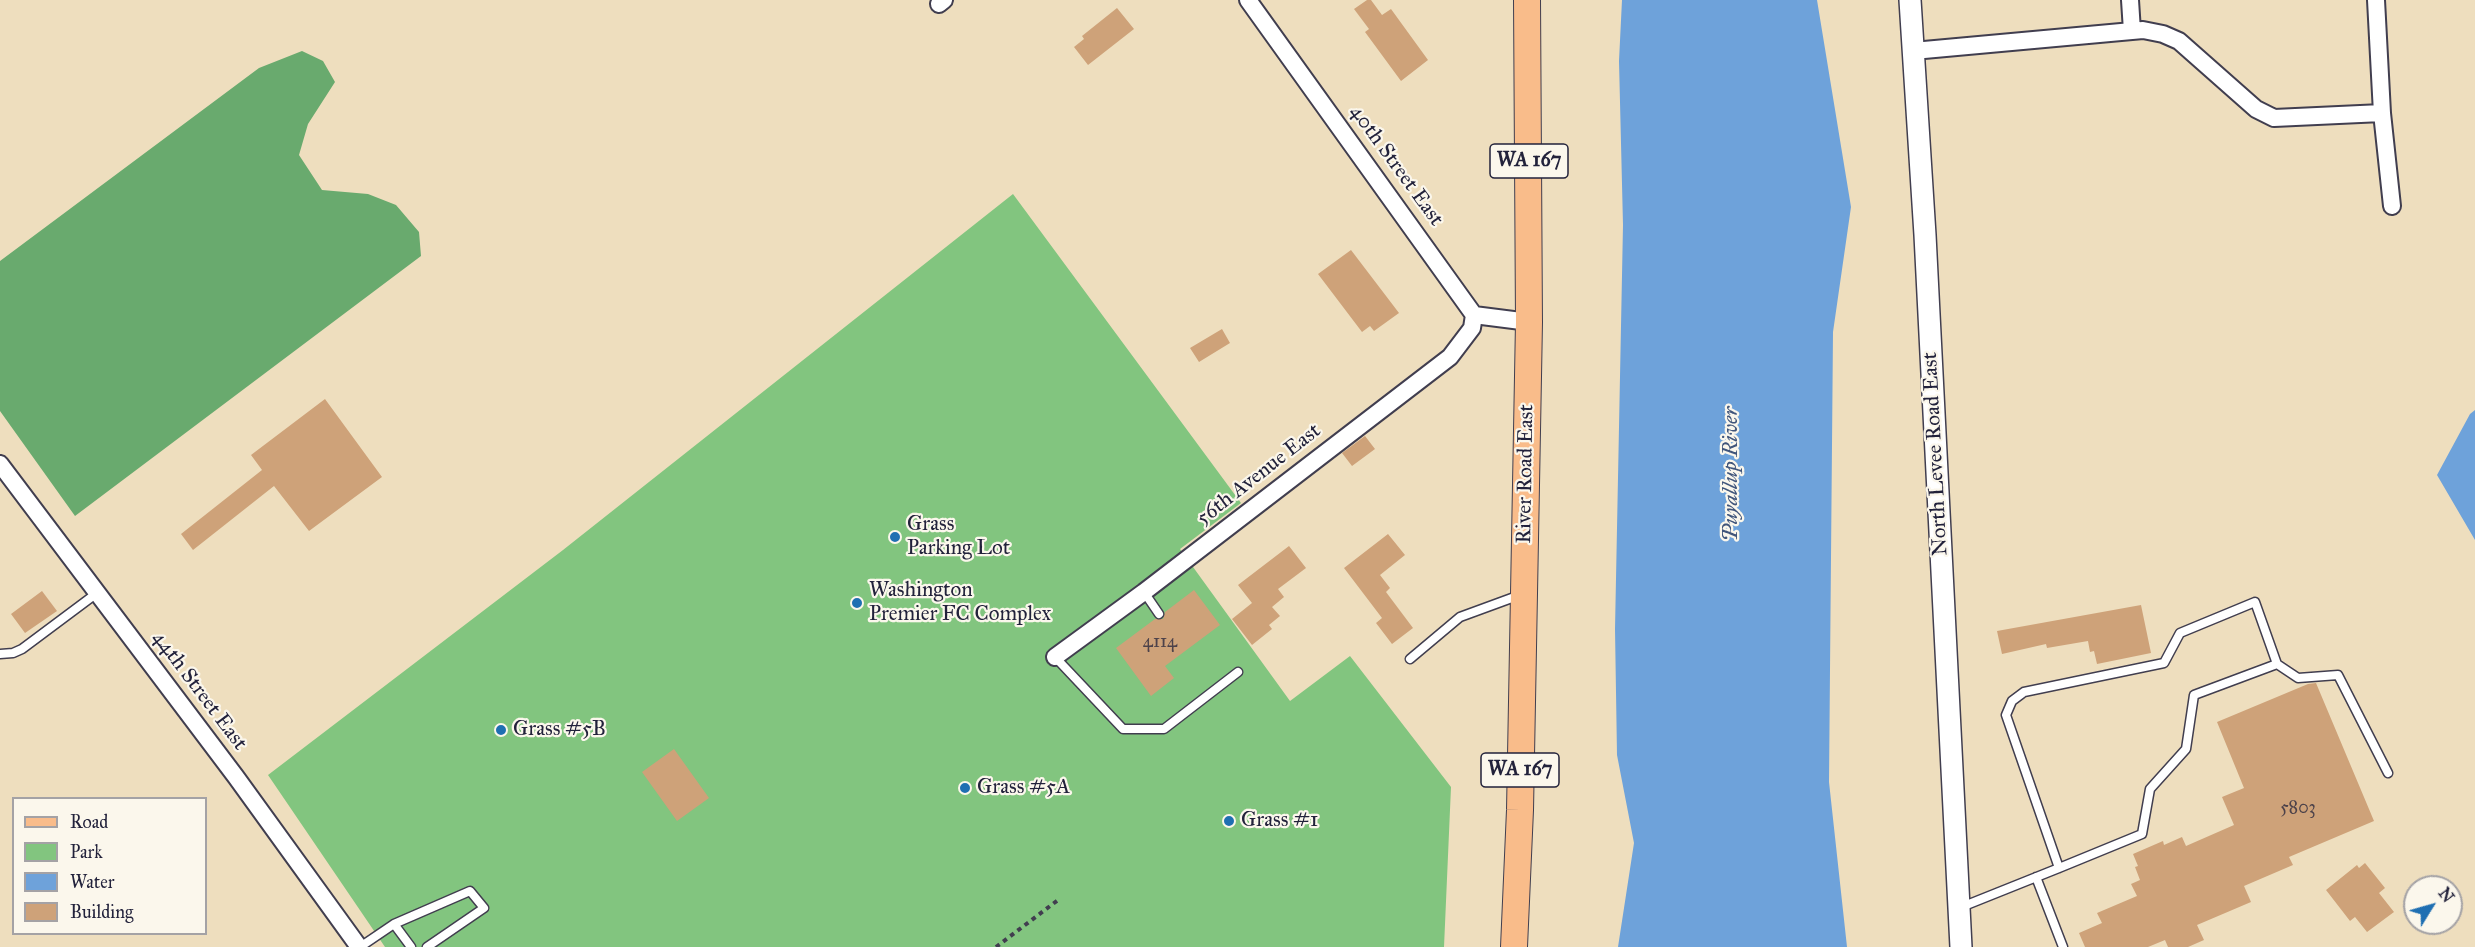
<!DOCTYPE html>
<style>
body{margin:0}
#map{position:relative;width:2475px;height:947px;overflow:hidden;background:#eedebe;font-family:"IM FELL Great Primer",serif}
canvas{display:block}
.legend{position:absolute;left:12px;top:797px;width:195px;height:138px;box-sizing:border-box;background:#fbf7ec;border:2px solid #a4a2a5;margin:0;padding:8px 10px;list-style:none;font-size:18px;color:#22223b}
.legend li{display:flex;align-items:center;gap:12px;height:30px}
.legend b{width:30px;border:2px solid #a4a2a5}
.north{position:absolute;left:2403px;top:875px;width:60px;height:60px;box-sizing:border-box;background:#fbf7ec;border:2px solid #a4a2a5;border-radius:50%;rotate:53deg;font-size:16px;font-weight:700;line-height:24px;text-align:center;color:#22223b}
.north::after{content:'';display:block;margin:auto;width:21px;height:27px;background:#1f6fb2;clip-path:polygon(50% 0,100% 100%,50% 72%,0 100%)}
</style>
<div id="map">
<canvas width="2475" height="947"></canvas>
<ul class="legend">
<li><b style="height:8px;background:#f9bc8a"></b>Road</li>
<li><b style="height:16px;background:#82c57f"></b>Park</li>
<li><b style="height:16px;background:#6ea2da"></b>Water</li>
<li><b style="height:16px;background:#cea279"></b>Building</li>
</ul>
<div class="north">N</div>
</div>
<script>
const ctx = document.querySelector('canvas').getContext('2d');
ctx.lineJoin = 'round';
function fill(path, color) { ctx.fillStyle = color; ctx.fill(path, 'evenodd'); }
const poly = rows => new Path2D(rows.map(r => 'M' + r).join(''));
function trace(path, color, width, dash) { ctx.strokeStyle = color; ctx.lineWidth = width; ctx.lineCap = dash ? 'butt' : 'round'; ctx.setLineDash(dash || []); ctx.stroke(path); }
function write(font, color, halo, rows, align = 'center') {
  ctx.font = font + ' "IM FELL Great Primer",serif'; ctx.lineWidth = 4.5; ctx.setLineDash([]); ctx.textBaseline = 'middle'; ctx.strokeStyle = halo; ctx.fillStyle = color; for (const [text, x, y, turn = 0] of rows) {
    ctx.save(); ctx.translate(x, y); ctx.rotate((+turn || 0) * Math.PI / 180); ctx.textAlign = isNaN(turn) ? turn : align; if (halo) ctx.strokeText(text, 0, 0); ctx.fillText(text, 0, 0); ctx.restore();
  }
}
const green = poly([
 [1013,194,1241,503,1180,549,1290,701,1350,656,1451,787,1444,947,385,947,268,775,563,550]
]);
const forest = poly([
 [302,51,323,61,335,82,308,124,299,155,322,190,368,194,396,205,419,232,421,256,75,516,0,411,0,261,259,68]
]);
const water = poly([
 [1622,0,1817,0,1851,207,1833,332,1829,782,1847,947,1618,947,1634,843,1617,755,1615,629,1623,225,1619,61],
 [2475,410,2475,540,2437,475,2470,414]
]);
const building = poly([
 [1367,0,1371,0,1382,15,1391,9,1428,60,1401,81,1365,32,1369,29,1354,9],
 [1117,8,1134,29,1088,65,1074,47,1084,39,1082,36],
 [1351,250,1399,313,1374,331,1370,326,1362,332,1318,274],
 [1222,329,1230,343,1199,362,1190,348],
 [325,399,382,477,309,531,274,486,193,550,181,534,262,470,251,455],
 [1365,436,1375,449,1352,466,1342,453],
 [1388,534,1405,555,1380,575,1390,588,1386,592,1413,628,1392,644,1376,623,1382,618,1344,568],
 [1289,546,1306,568,1278,589,1284,597,1272,607,1280,616,1269,625,1272,629,1252,645,1232,619,1252,603,1238,585],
 [1194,590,1220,625,1165,666,1174,678,1151,696,1116,648,1155,619,1163,619,1165,612],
 [42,591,57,611,25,633,11,614],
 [2141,605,2151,653,2097,664,2094,651,2090,652,2088,641,2047,648,2046,644,2002,654,1997,631],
 [2316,683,2374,821,2289,857,2293,865,2244,886,2251,902,2197,925,2204,940,2188,947,2168,947,2165,940,2148,947,2085,947,2079,933,2102,923,2097,913,2137,896,2131,884,2140,880,2135,867,2138,866,2133,854,2163,841,2164,845,2182,837,2186,846,2234,825,2222,797,2244,788,2217,722,2308,684],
 [674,749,709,798,677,821,642,772],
 [2365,863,2385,888,2379,893,2394,912,2367,932,2355,917,2350,921,2326,890,2357,865,2359,868]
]);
const path = poly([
 [996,947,1058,900]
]);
const service = poly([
 [1144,592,1159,614],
 [0,654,13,653,22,649,97,593],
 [1055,657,1123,729,1164,729,1238,672],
 [1410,659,1460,617,1520,595],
 [2277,664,2298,678,2338,675,2388,773],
 [2036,877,2063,947],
 [1959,908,2059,868,2142,834,2150,789,2186,749,2194,695,2277,664,2255,602,2180,633,2164,663,2024,692,2012,701,2006,715,2059,868],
 [394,924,411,947],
 [360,947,394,924,470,891,484,908,427,947]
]);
const minor = poly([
 [1248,0,1474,315,1529,322],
 [2130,0,2132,31],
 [939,4,944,0],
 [1913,51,2143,30,2163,34,2179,41,2256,109,2274,118,2382,113,2376,0],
 [2382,113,2392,206],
 [0,464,236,777,359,947],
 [1055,657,1144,592,1450,357,1472,328,1474,315]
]);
const tertiary = poly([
 [1910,0,1925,235,1961,947]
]);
const primary = poly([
 [1514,947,1520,810,1529,322,1527,0]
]);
const markers = [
 [895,537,6,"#1f6fb2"],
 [857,603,6,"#1f6fb2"],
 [501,730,6,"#1f6fb2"],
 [965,788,6,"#1f6fb2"],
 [1229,821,6,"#1f6fb2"]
];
const numberNames = [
 ["4114",1160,643],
 ["5803",2298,809]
];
const shields = [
 [1529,161,78],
 [1520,770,78]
];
const shieldNames = [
 ["WA 167",1529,161],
 ["WA 167",1520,770]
];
const streetNames = [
 ["40th Street East",1396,166,54],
 ["North Levee Road East",1936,454,-93],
 ["River Road East",1526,474,-89],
 ["56th Avenue East",1259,475,-38],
 ["44th Street East",199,691,53]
];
const poiNames = [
 ["Grass",907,525],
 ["Parking Lot",907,549],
 ["Washington",869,591],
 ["Premier FC Complex",869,615],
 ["Grass #5B",513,730],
 ["Grass #5A",977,788],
 ["Grass #1",1241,821]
];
const waterNames = [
 ["Puyallup River",1732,474,-90]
];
fill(green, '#82c57f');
fill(forest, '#69aa6e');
fill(water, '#6ea2da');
fill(building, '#cea279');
trace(service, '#413e4f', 11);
trace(minor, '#413e4f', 20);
trace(tertiary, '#413e4f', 24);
trace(primary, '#413e4f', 28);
trace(path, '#413e4f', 4, [4.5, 4.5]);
trace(service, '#fff', 8);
trace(minor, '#fff', 16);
trace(tertiary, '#fff', 21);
trace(primary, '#f9bc8a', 26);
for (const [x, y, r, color] of markers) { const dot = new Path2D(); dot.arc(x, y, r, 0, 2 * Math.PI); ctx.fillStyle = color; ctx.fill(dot); trace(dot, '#fbf7ec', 2); }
write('18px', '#4d424a', null, numberNames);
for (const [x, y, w] of shields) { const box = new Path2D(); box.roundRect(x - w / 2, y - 17, w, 34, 4.5); ctx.fillStyle = '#fbf7ec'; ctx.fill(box); trace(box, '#22223b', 1.5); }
write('bold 20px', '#22223b', null, shieldNames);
write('21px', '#22223b', '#fbf7ec', streetNames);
write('21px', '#22223b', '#fbf7ec', poiNames, 'left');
write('italic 22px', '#40557b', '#fbf7ec', waterNames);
</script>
